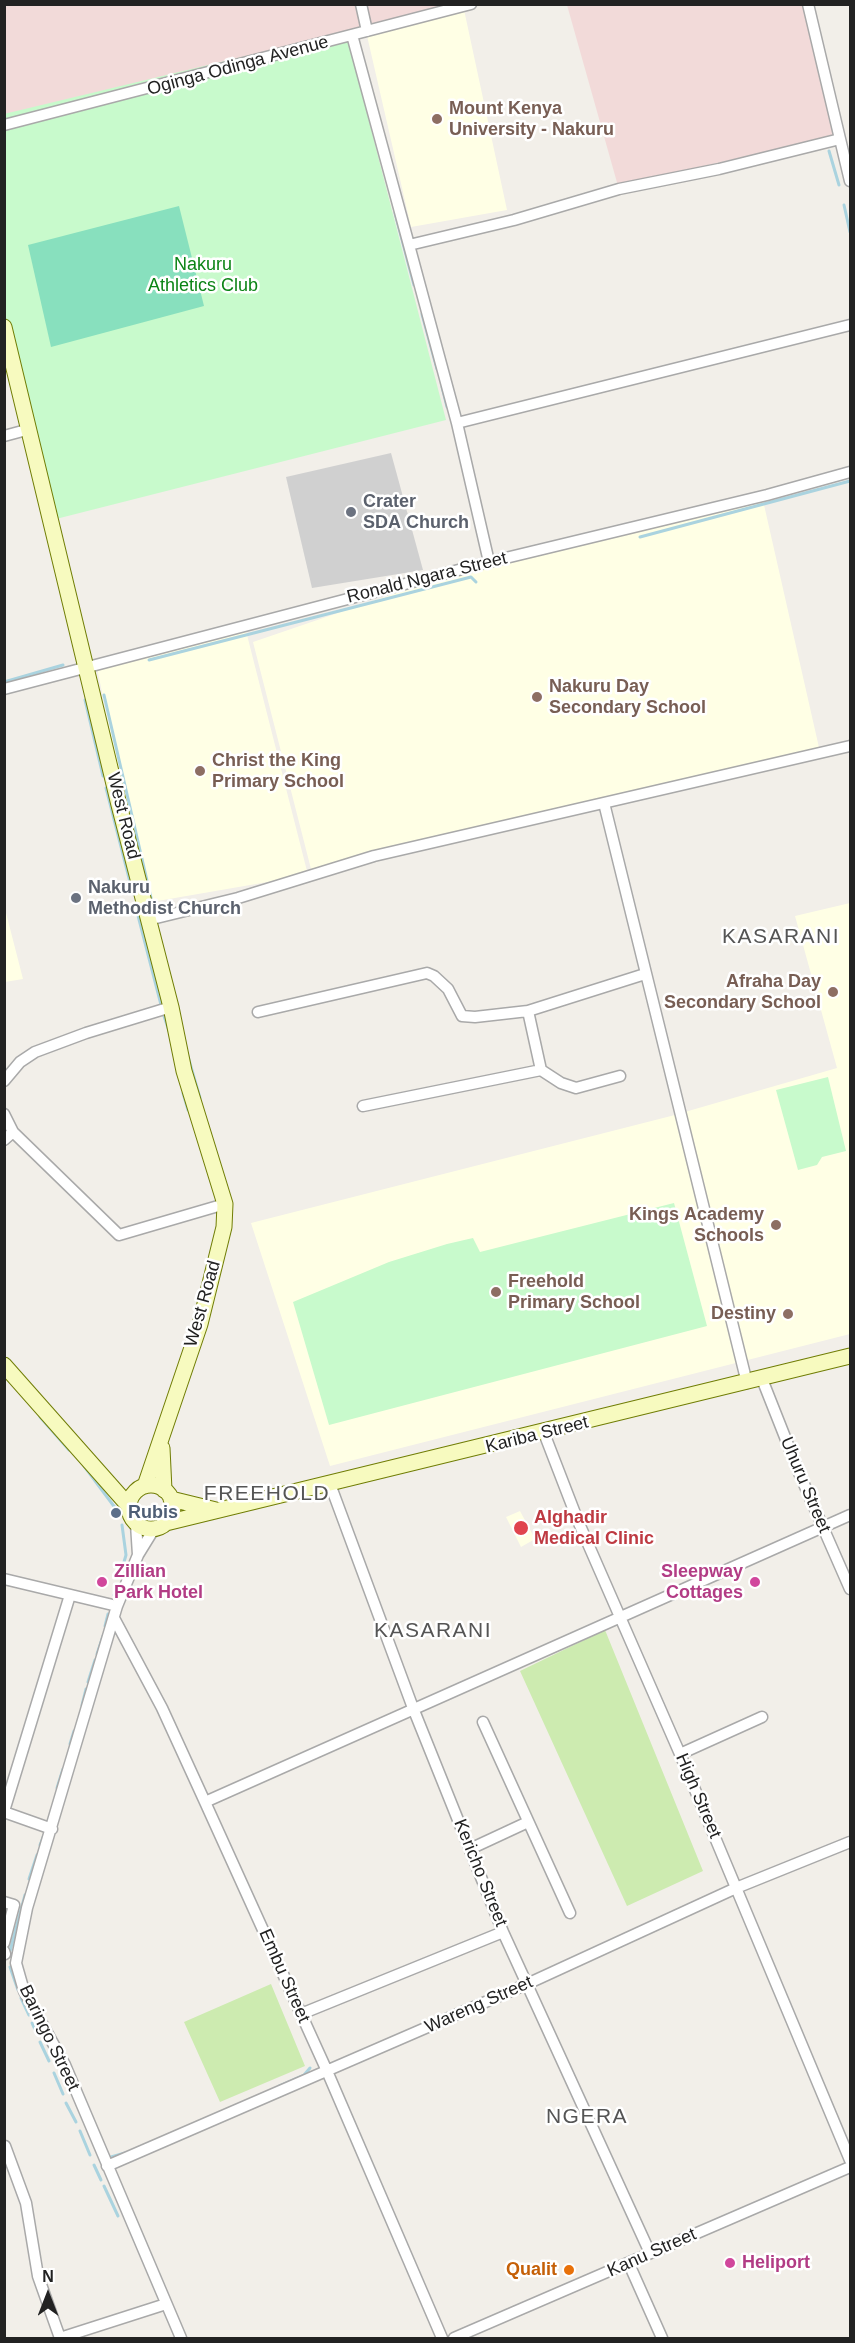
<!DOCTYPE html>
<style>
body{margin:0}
#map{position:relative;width:855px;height:2343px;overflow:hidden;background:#f2efe9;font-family:Arial,sans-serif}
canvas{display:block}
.frame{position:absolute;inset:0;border:6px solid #222;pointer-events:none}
.north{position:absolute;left:18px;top:2265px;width:60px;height:60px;-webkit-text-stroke:4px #fff;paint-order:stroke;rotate:0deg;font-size:16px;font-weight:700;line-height:24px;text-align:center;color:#222}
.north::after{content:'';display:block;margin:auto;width:21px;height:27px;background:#222;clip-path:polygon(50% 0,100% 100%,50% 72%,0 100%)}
</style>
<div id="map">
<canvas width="855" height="2343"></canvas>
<div class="frame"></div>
<div class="north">N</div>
</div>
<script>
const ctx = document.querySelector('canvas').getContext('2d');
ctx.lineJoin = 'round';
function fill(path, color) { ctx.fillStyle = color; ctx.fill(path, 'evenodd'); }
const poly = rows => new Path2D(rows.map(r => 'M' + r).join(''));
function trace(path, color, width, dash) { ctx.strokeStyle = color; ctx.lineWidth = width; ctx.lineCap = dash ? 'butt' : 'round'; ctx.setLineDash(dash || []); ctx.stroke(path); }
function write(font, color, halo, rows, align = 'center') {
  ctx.font = font + ' Arial,sans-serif'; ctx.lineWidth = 5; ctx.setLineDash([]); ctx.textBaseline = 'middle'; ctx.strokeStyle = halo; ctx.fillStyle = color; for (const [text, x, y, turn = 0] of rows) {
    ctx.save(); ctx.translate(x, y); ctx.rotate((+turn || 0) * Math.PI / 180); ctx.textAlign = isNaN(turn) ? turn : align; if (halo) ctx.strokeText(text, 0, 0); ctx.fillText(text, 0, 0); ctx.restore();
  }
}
const commercial = poly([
 [5,5,454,5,5,119],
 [567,5,804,5,837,135,618,186]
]);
const education = poly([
 [463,5,507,210,411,227,365,27],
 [762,496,820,752,311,869,253,642,490,561],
 [245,627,308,875,146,903,97,668],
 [850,903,850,1334,330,1466,251,1223,671,1116,837,1068,795,916],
 [4,905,23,979,5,982,4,982],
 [520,1511,535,1539,521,1547,506,1517]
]);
const religious = poly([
 [391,453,423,570,312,588,286,477]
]);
const grass = poly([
 [605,1630,703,1871,627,1906,520,1671],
 [271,1984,305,2066,220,2102,184,2022]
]);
const park = poly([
 [346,32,446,420,52,520,5,341,4,114],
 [828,1077,846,1151,822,1157,817,1165,798,1170,776,1090],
 [674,1203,707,1326,329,1425,293,1302,389,1262,447,1244,473,1238,480,1252]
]);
const pitch = poly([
 [179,206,204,306,51,347,28,245]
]);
const stream = poly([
 [829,151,839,185],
 [844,205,850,232],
 [395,213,414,285],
 [422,314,437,369],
 [442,387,447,407],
 [640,537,850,481],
 [149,660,471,577,476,582],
 [4,682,63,665],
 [104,695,155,915],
 [85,700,103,776],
 [106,788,133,894],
 [136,908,161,1005],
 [163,1013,169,1031],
 [187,1053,200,1098],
 [183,1093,188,1110],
 [40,1417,69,1450],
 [84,1466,119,1513],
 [122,1569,126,1555,122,1525],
 [114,1595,117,1588],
 [105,1626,108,1614],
 [97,1654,103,1636],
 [88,1682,95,1660],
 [82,1705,86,1689],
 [70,1744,74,1731],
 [57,1788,63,1769],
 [40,1845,44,1835],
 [29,1879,37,1855],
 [10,1951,25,1895],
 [10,1967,18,1990],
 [21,1998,29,2015],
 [32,2023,37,2034],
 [40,2042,49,2061],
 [54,2073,63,2094],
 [279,2086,304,2075,310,2068],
 [66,2103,76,2122],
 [80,2131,90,2155],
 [111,2157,125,2153],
 [94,2165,101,2180],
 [104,2186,118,2216]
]);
const street = poly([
 [361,4,367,31],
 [808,4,850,181],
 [352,35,409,245],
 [4,125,471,4],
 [457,423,850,325],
 [4,436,30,429],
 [489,562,457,423,409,245,514,220,619,189,719,169,840,139],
 [4,689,489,562,767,495,850,472],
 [604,803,747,1383],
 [148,920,238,898,374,856,850,746],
 [258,1012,427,973,434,976,448,989,462,1016,475,1017,528,1011,645,974],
 [541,1070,561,1083,576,1088,620,1076],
 [4,1081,20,1062,35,1052,86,1033,171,1007],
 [363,1106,541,1070,528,1011],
 [4,1114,13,1132],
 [4,1140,13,1132,119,1235,225,1204],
 [762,1379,800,1475,850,1589],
 [544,1433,578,1521,680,1754,850,2160],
 [330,1484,413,1708,503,1932,650,2253],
 [136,1524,138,1555],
 [154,1529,138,1555,117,1606,27,1908,16,1963,24,1991,65,2065,181,2338],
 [4,1579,117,1606],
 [114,1618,162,1708,205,1802,327,2071,442,2338],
 [483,1722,570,1913],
 [680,1754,762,1717],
 [205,1802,850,1515],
 [4,1811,70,1595],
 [4,1812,52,1829],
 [470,1849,528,1822],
 [4,1902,14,1905,4,1943],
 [4,1951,5,1954],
 [301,2014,503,1932],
 [5,2146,26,2203,38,2276,60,2338],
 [107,2166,527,1984,736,1888,850,1842],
 [629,2264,662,2338],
 [60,2338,166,2304],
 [454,2338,850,2167]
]);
const secondary = poly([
 [4,327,119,805,171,1007,184,1071,225,1204,224,1227,200,1324,145,1486],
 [4,1365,128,1505],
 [162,1448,164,1490],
 '129 1507a22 22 0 1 1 44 0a22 22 0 1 1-44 0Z',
 [171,1499,216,1510],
 [166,1523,850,1356]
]);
const markers = [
 [437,119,6,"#8d6e63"],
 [351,512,6,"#6b7280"],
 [537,697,6,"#8d6e63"],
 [200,771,6,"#8d6e63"],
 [76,898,6,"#6b7280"],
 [833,992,6,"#8d6e63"],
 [776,1225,6,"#8d6e63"],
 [496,1292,6,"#8d6e63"],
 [788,1314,6,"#8d6e63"],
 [116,1513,6,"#5c6f8a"],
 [521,1528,8,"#e0444e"],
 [102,1582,6,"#d1479c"],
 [755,1582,6,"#d1479c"],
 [730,2263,6,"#d1479c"],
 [569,2270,6,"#e8710a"]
];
const streetNames = [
 ["Oginga Odinga Avenue",238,66,-15],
 ["Ronald Ngara Street",427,578,-14],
 ["West Road",123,816,76],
 ["West Road",203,1304,-74],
 ["Kariba Street",537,1435,-14],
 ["Uhuru Street",805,1485,67],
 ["High Street",698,1796,67],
 ["Kericho Street",480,1873,68],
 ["Embu Street",284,1976,66],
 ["Wareng Street",479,2005,-24],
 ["Baringo Street",49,2038,64],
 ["Kanu Street",652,2253,-24]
];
const educationNames = [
 ["Mount Kenya",449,109],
 ["University - Nakuru",449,130],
 ["Nakuru Day",549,687],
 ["Secondary School",549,708],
 ["Christ the King",212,761],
 ["Primary School",212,782],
 ["Afraha Day",821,982,"right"],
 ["Secondary School",821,1003,"right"],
 ["Kings Academy",764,1215,"right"],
 ["Schools",764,1236,"right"],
 ["Freehold",508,1282],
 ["Primary School",508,1303],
 ["Destiny",776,1314,"right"]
];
const parkNames = [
 ["Nakuru",203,265],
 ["Athletics Club",203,286]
];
const worshipNames = [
 ["Crater",363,502],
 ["SDA Church",363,523],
 ["Nakuru",88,888],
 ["Methodist Church",88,909]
];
const serviceNames = [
 ["Rubis",128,1513]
];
const healthNames = [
 ["Alghadir",534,1518],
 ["Medical Clinic",534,1539]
];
const hotelNames = [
 ["Zillian",114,1572],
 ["Park Hotel",114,1593],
 ["Sleepway",743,1572,"right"],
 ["Cottages",743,1593,"right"],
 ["Heliport",742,2263]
];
const foodNames = [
 ["Qualit",557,2270]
];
const quarterNames = [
 ["KASARANI",781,937],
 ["FREEHOLD",267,1494],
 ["KASARANI",433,1631],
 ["NGERA",587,2117]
];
fill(commercial, '#f2dad9');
fill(education, '#ffffe5');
fill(religious, '#d0d0d0');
fill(grass, '#cdebb0');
fill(park, '#c8facc');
fill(pitch, '#88e0be');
trace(stream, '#aad3df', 3);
trace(street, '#a9a9a9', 13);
trace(secondary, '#707d05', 17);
trace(street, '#fff', 10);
trace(secondary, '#f7fabf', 15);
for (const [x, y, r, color] of markers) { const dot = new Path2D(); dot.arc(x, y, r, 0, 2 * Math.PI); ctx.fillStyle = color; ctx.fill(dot); trace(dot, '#fff', 2); }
write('18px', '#222', '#fff', streetNames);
write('bold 18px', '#785e54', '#fff', educationNames, 'left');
write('18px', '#0c8416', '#fff', parkNames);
write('bold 18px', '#5b616d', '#fff', worshipNames, 'left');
write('bold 18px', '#4e5e75', '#fff', serviceNames, 'left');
write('bold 18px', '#be3a42', '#fff', healthNames, 'left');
write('bold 18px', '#b23c85', '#fff', hotelNames, 'left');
write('bold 18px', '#c56008', '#fff', foodNames, 'right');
ctx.letterSpacing = '1.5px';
write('21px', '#555', '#fff', quarterNames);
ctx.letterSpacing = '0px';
</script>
